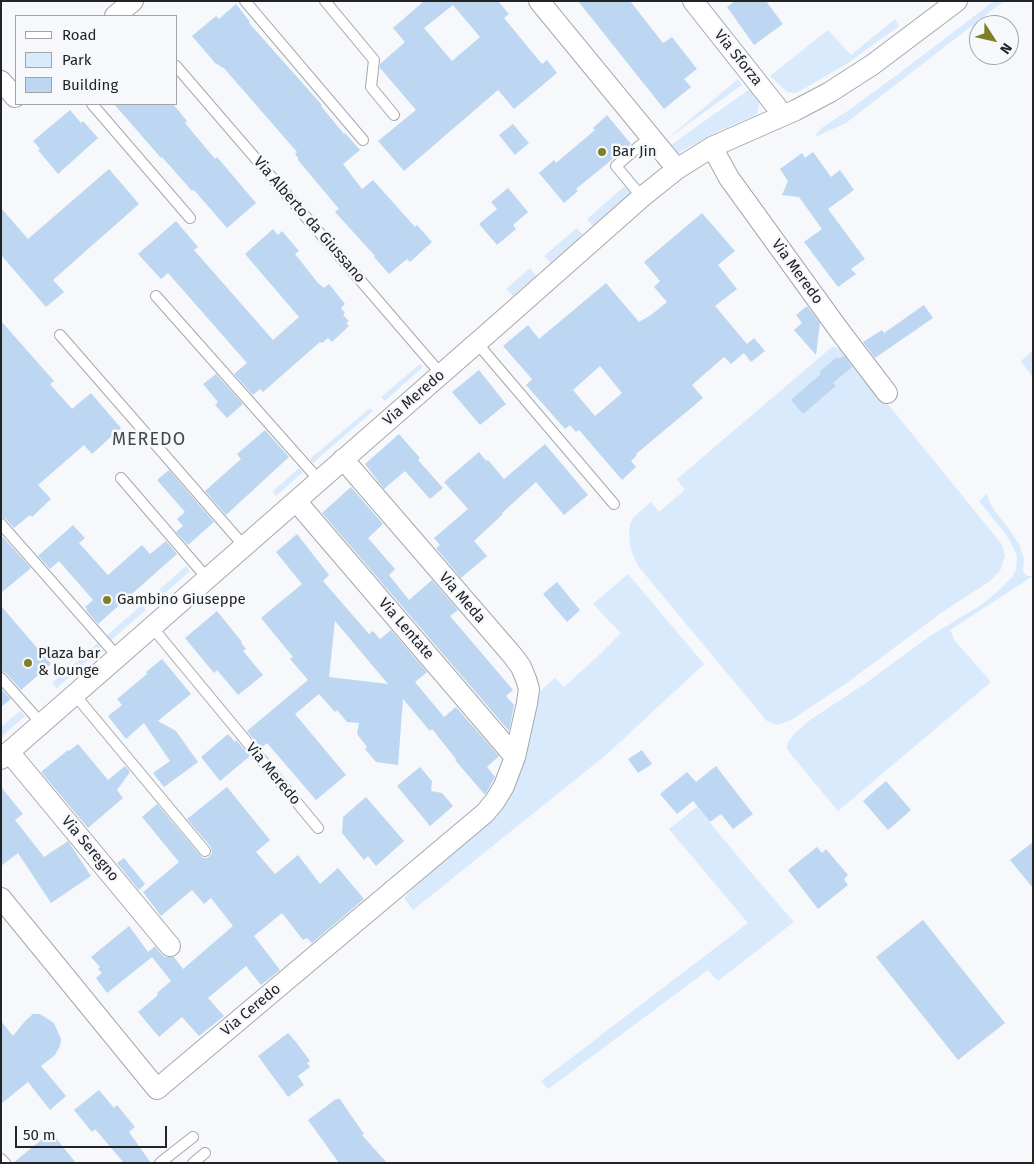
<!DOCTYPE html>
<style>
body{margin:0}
#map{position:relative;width:1034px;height:1164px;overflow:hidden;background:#f6f8fb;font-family:"Fira Sans",sans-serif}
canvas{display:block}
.frame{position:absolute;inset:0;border:2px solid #232425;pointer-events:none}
.legend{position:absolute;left:15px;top:15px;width:162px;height:90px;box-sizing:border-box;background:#f6f8fb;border:1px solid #a2a3a5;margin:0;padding:6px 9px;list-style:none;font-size:15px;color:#232425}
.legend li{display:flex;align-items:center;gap:10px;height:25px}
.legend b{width:25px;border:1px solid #a2a3a5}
.north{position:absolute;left:969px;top:15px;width:50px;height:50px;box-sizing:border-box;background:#f6f8fb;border:1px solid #a2a3a5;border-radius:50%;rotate:125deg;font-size:14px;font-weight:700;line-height:20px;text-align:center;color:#232425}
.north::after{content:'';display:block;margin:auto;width:18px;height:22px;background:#807f28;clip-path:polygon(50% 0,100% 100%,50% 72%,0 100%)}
.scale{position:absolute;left:15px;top:1126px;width:152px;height:22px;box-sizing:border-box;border:2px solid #232425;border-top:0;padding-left:6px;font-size:15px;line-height:18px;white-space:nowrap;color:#232425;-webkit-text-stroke:4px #f6f8fb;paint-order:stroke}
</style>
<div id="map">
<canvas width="1034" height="1164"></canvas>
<div class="frame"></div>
<ul class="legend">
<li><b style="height:6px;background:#fff"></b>Road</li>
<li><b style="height:14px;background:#d8eafc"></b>Park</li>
<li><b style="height:14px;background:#bdd6f1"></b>Building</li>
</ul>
<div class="north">N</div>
<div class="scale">50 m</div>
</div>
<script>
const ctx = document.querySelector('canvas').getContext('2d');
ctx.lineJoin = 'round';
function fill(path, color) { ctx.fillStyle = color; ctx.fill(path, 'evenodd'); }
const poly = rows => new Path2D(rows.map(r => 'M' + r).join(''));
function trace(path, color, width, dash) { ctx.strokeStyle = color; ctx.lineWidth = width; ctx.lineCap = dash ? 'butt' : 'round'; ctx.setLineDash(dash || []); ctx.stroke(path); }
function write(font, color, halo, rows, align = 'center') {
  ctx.font = font + ' "Fira Sans",sans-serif'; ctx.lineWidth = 5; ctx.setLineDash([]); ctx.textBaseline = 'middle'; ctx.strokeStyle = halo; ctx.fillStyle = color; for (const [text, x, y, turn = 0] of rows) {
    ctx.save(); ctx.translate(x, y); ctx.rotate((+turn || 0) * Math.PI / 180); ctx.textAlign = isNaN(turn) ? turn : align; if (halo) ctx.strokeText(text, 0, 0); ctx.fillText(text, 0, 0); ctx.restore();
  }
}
const green = poly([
 [994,1,1004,1,846,123,815,137,818,132,823,127,849,110,901,72],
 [895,19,899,26,848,63,800,91,795,93,787,92,770,76,828,30,851,55],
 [738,79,742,85,667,139],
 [751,88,759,100,759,105,758,112,754,116,714,133,678,153,671,145],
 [625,186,631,193,593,226,587,219],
 [577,228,583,235,551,263,544,256],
 [530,268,536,276,513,296,506,289],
 [832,347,843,349,1000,542,1003,548,1005,556,1000,571,990,581,941,613,848,682,791,720,776,725,767,721,638,566,633,555,630,545,629,533,630,524,634,517,651,502,659,512,685,490,677,479],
 [1033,350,1033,378,1021,361],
 [420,364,423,367,385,401,381,397],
 [370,408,373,411,313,463,310,459],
 [299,468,303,472,276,496,273,491],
 [987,494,990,503,997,514,1009,529,1020,546,1024,559,1023,572,1027,576,1033,576,950,630,955,641,991,682,838,811,790,753,787,748,788,742,796,732,810,720,866,683,930,636,981,605,996,593,1012,577,1016,570,1017,557,1014,549,1007,536,979,501],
 [186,566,190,571,163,595,159,590],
 [628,574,704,664,606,755,413,910,404,898,420,881,473,835,538,693,555,678,564,687,596,658,621,633,593,604],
 [142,605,146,610,110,641,106,636],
 [98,643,102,648,57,688,52,683],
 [20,711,25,716,1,737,1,727],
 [697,807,754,876,794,922,718,981,708,970,548,1089,541,1081,748,923,669,829]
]);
const building = poly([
 [424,1,498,1,509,14,504,18,542,64,547,60,557,73,514,109,498,90,404,171,378,141,416,110,380,68,380,64,405,42,393,28],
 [453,5,480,37,452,61,424,28],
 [578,1,630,1,663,43,672,37,697,69,684,79,691,87,664,109],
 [735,1,766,1,783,24,754,45,727,7],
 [236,4,250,22,249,23,322,105,321,106,344,134,345,133,360,150,343,164,362,189,373,180,415,227,417,225,432,242,410,262,407,259,389,274,374,257,375,256,335,212,339,209,298,160,298,158,295,154,297,152,223,67,222,68,219,65,216,64,192,36,216,16,219,19],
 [114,104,173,104,187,121,185,123,215,159,217,157,256,203,227,228,194,190,192,191,162,157,161,158],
 [70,110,81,123,83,121,98,138,58,174,38,150,40,149,33,141],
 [607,115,631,144,576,189,578,191,564,203,539,173,554,160,556,163,595,130,593,128],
 [513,124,529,143,515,155,499,135],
 [813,152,831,177,840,170,854,190,828,209,865,259,851,269,856,274,838,287,804,242,822,229,799,197,782,195,788,181,780,169,802,153,805,158],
 [109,169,139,204,53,280,64,292,46,307,1,255,1,208,28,239],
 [508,188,528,212,513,225,516,229,497,245,479,224,497,209,491,202],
 [702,213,735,251,718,265,737,289,715,306,747,344,754,338,765,351,751,362,744,353,731,364,724,357,692,385,703,398,636,454,637,455,631,461,636,467,622,480,579,430,576,432,570,425,565,429,526,385,532,379,503,346,528,325,539,339,606,283,639,322,651,315,667,302,654,287,660,281,644,262],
 [600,366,622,393,595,416,573,390],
 [176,221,198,247,194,250,273,340,299,317,245,254,273,229,278,235,282,231,299,251,295,254,318,283,324,288,329,284,345,304,341,308,345,313,343,315,349,321,346,323,349,326,332,342,328,338,322,343,320,342,263,392,260,389,253,395,234,374,247,363,168,273,161,279,138,254],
 [924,305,933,318,875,358,863,342,882,330,884,333],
 [807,306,820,323,816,355,794,330,802,323,796,315],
 [1,321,54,381,50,384,72,409,91,393,121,428,92,454,84,445,38,485,51,499,32,517,30,515,14,528,6,519,1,517],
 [844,356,852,367,833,383,836,386,803,414,791,400,821,374,819,372,837,357,838,359],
 [479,370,506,404,480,425,452,392],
 [216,374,243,404,227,418,215,405,218,402,203,384],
 [265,430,289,457,226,515,205,491,241,459,237,454],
 [399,434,420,458,418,460,443,488,430,499,405,471,384,489,365,464],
 [545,444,588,495,564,515,536,482,502,513,503,514,474,541,487,556,461,578,436,548,440,545,434,538,468,509,444,482,479,452,486,461,488,460,504,479],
 [169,470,214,522,188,545,176,532,183,526,177,519,185,512,157,480],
 [351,487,383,524,368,538,395,569,389,575,409,600,432,580,458,610,450,616,513,690,506,696,514,705,509,731,322,513],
 [73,525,85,538,79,543,108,575,142,545,150,554,166,541,177,554,98,624,86,610,87,609,85,607,93,600,59,561,50,569,38,556],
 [297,534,329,575,323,581,369,634,373,631,380,639,391,630,427,672,415,682,444,717,456,707,499,756,487,767,495,777,485,795,455,760,456,759,432,729,430,731,403,699,398,765,376,762,365,749,367,747,357,734,359,723,347,722,337,710,335,712,319,694,295,714,346,775,316,800,267,743,261,748,247,731,308,680,290,659,293,657,261,618,302,584,276,552],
 [335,621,388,684,329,677],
 [1,535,31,568,1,593],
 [557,582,580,610,567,622,543,594],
 [1,606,51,664,21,690,6,673,1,671],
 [217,611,242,642,241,643,246,649,243,651,263,675,238,695,217,670,214,673,185,638],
 [162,659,191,694,158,721,176,731,198,762,164,787,153,773,170,761,144,723,126,739,108,716,122,705,117,699,147,674,146,672],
 [1,689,11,699,1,707],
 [228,734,235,742,236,740,250,756,220,781,201,757],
 [78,744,108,780,125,766,130,772,117,790,123,798,88,828,41,772,68,750,69,751],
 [642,750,652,764,638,773,628,759],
 [716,766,753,814,733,829,721,814,710,822,693,801,677,814,660,794,687,772,696,782],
 [420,767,432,781,431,791,442,793,453,806,430,826,397,786],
 [886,781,911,810,888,830,863,801],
 [1,787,23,814,15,820,44,857,68,841,91,876,51,903,18,853,1,866],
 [227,787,270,840,256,852,275,874,298,855,320,884,338,868,364,899,312,943,307,938,303,940,282,913,254,936,280,970,261,985,246,966,208,998,224,1016,199,1036,182,1017,159,1037,138,1012,158,995,157,993,171,981,152,957,107,993,96,978,102,973,98,969,100,967,91,957,129,926,148,952,155,946,161,954,165,957,174,957,183,969,233,926,211,898,204,904,192,890,161,916,143,892,179,862,142,817,157,804,200,855,203,858,207,858,210,856,212,853,211,847,187,819],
 [366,797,404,841,376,866,368,856,364,860,342,833,343,817],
 [1033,842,1033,888,1010,860],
 [817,847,822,853,826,849,848,875,844,879,848,885,818,909,788,870],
 [124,858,145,884,139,890,117,863],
 [923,920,1005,1023,958,1060,876,957],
 [33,1014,40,1014,54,1023,61,1039,60,1046,55,1055,41,1066,66,1096,50,1110,28,1082,1,1104,1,1021,13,1036,26,1020],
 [288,1033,296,1042,310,1061,307,1063,310,1067,298,1076,304,1085,288,1097,258,1056],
 [99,1090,114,1108,117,1105,135,1127,129,1132,151,1163,124,1163,95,1129,92,1132,74,1110],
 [339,1098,364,1134,362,1135,387,1163,339,1163,308,1120,336,1099,337,1100],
 [51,1132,76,1163,13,1163]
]);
const lane = poly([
 [245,1,363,140],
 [325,1,374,60,371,87,394,115],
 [176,66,441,374],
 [92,104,190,218],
 [642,197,616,166,651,136],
 [156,296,319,480],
 [60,335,244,546],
 [477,343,614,504],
 [121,478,207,578],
 [1,524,118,657],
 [152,627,318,828],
 [1,678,42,724],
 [75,695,205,851],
 [1,1159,5,1163],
 [160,1163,193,1137],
 [193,1163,205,1153]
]);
const street = poly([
 [539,1,677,169],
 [693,1,776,106,782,116],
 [115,16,133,1],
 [1,81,15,97],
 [712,147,729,178,839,330,887,393],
 [296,501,515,757],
 [9,752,170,946],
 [1,759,495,327,642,197,677,169,712,147,796,110,830,92,872,65,957,1],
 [1,898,157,1089,485,813,495,801,504,786,515,757,527,703,529,689,526,679,521,667,513,656,343,459]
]);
const markers = [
 [602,152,5,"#807f28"],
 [107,600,5,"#807f28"],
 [28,663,5,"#807f28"]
];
const streetNames = [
 ["Via Sforza",738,58,51],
 ["Via Alberto da Giussano",309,220,49],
 ["Via Meredo",797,272,54],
 ["Via Meredo",414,398,-41],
 ["Via Meda",462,598,49],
 ["Via Lentate",406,629,49],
 ["Via Meredo",273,774,50],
 ["Via Seregno",90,849,50],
 ["Via Ceredo",251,1010,-40]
];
const poiNames = [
 ["Bar Jin",612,152],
 ["Gambino Giuseppe",117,600],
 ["Plaza bar",38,654],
 ["& lounge",38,671]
];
const quarterNames = [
 ["MEREDO",149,440]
];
fill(green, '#d8eafc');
fill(building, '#bdd6f1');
trace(lane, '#a6a8ab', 12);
trace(street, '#a6a8ab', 22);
trace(lane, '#fff', 10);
trace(street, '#fff', 20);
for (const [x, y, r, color] of markers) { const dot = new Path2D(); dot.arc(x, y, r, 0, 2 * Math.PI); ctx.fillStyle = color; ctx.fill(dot); trace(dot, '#f6f8fb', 2); }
write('15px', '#232425', '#f6f8fb', streetNames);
write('15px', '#232425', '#f6f8fb', poiNames, 'left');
ctx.letterSpacing = '1px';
write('18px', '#454749', '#f6f8fb', quarterNames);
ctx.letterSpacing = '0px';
</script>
